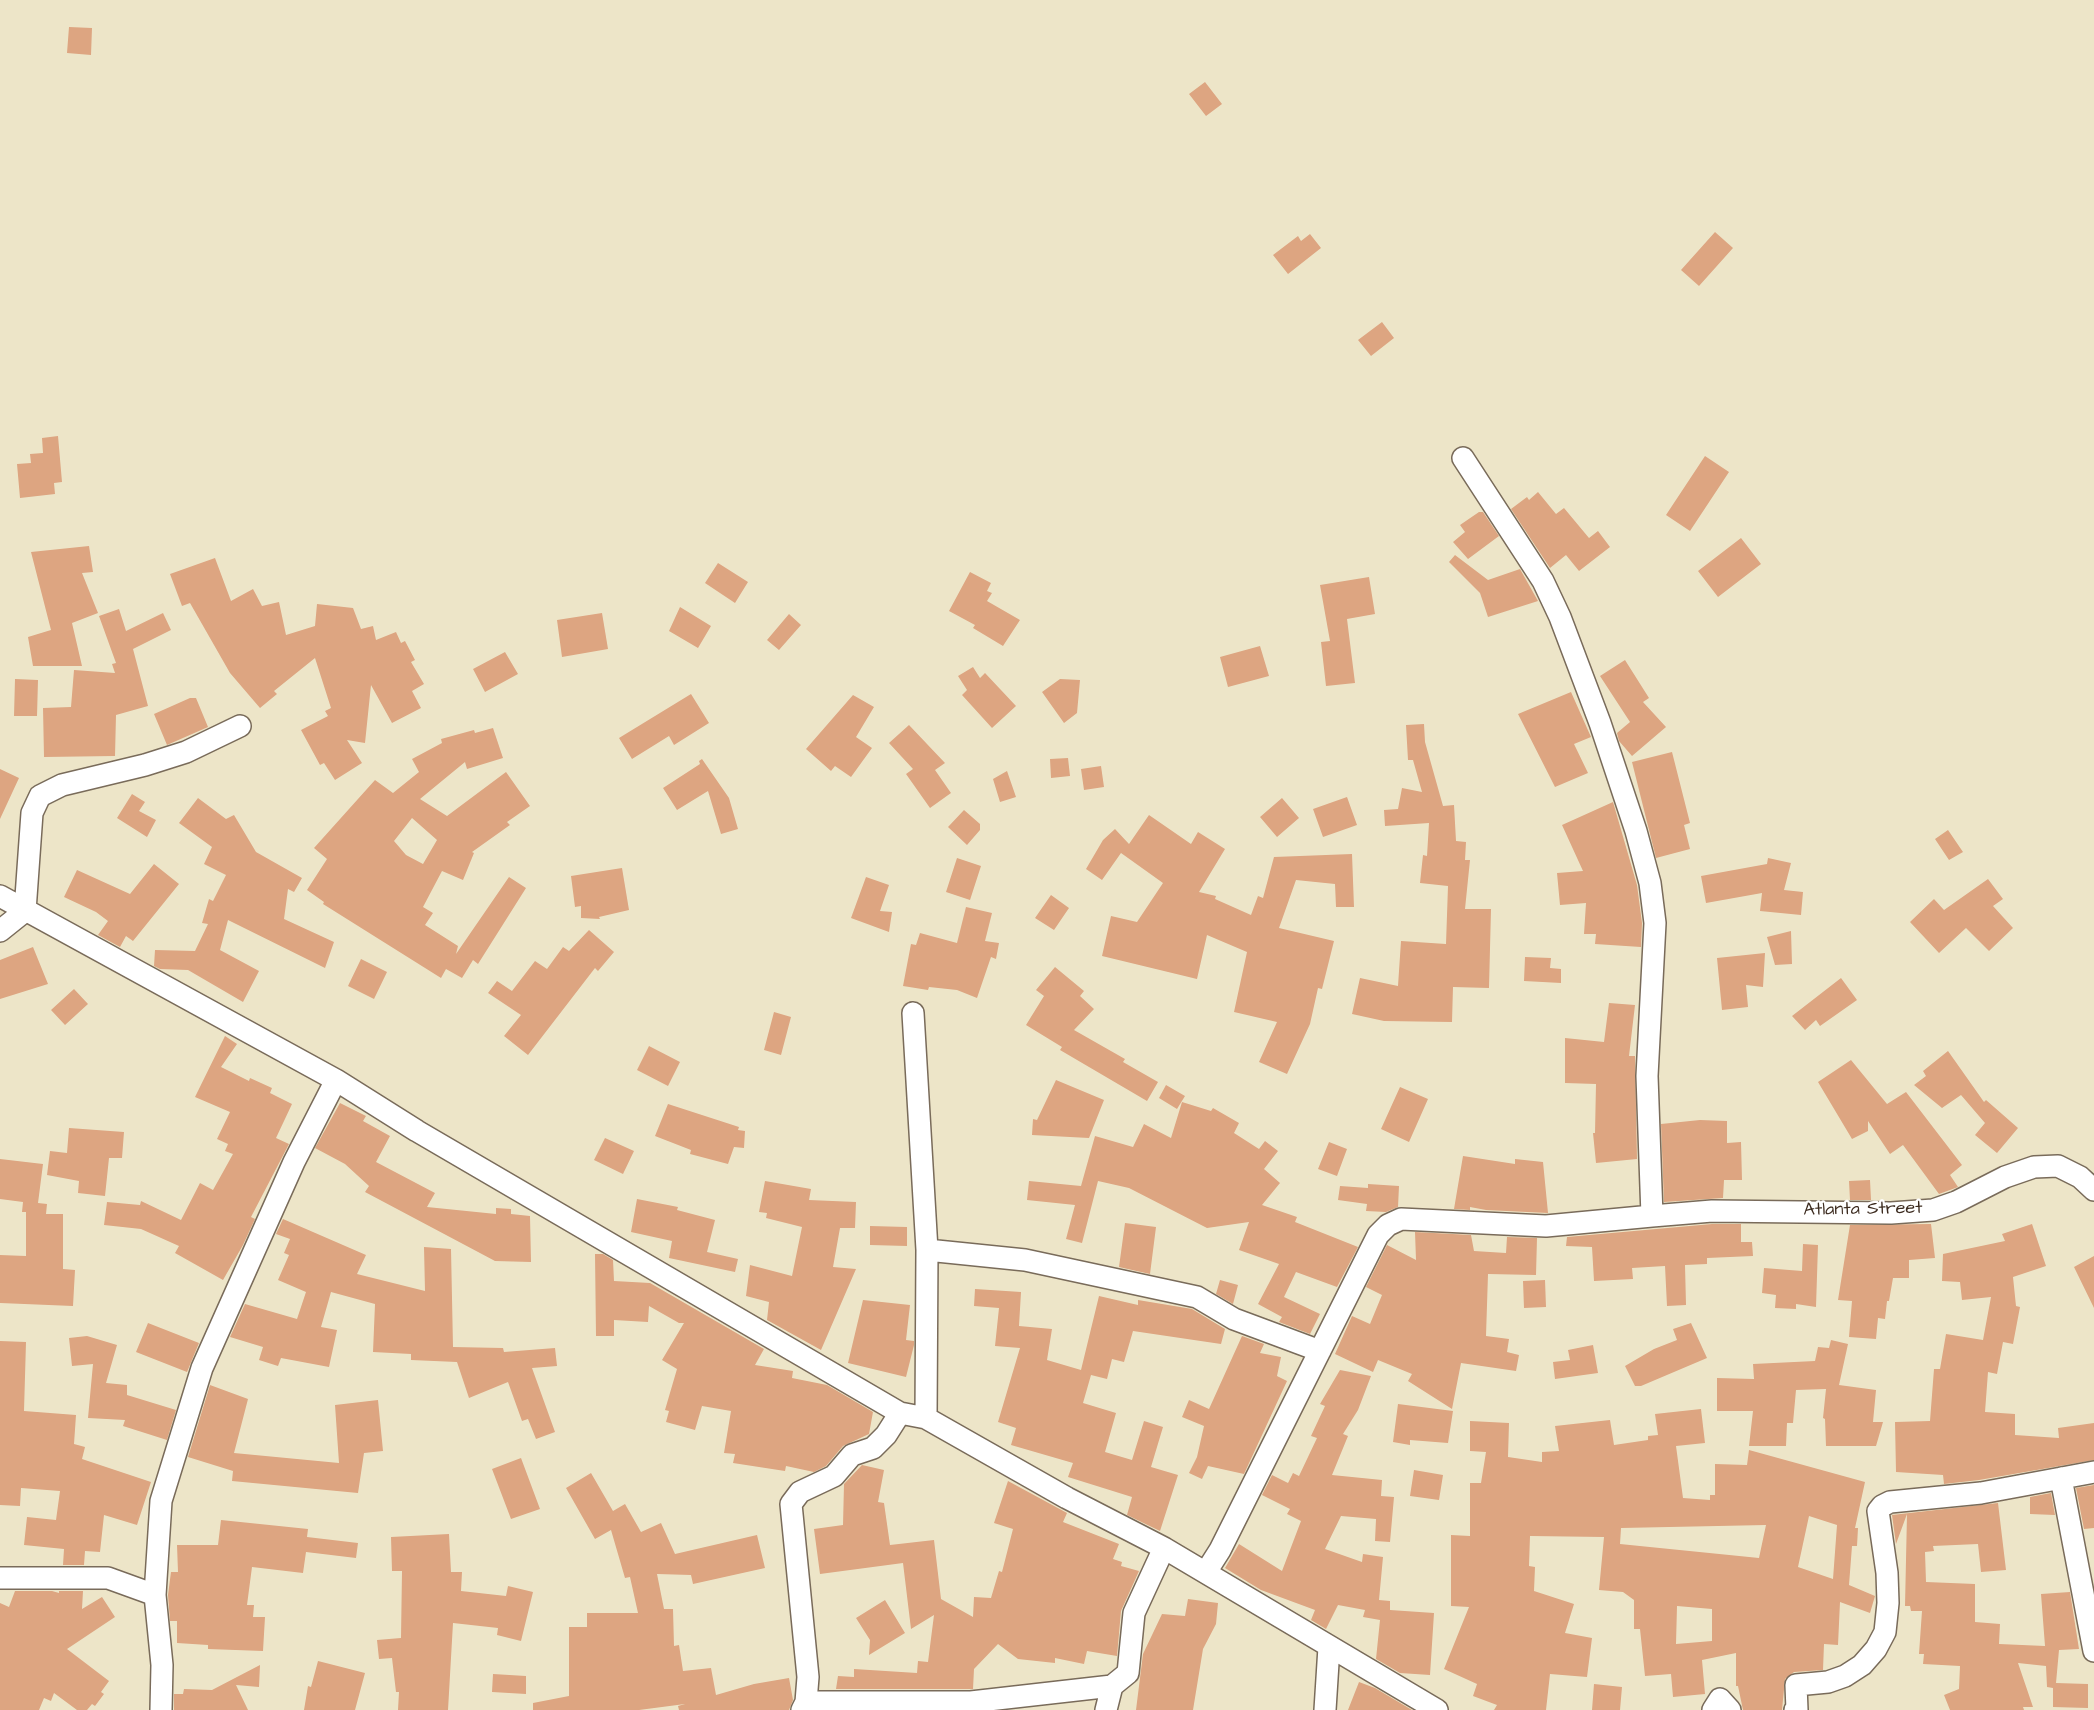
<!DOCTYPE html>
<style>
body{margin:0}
canvas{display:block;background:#ede5c8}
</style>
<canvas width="2094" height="1710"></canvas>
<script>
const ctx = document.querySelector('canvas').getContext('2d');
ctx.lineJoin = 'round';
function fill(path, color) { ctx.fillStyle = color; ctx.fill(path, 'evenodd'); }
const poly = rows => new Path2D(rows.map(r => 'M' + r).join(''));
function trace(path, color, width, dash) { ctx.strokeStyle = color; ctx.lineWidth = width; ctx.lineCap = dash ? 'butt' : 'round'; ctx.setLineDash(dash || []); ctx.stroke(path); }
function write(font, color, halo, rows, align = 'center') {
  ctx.font = font + ' "Architects Daughter",sans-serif'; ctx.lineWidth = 4.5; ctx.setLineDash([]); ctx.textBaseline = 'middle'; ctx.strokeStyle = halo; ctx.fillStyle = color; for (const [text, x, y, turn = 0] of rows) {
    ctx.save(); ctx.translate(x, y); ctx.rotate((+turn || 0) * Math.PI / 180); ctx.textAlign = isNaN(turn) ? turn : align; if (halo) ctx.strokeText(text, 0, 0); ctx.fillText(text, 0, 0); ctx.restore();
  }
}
const building = poly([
 [69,27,92,28,91,55,67,53],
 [1205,82,1222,104,1206,116,1189,94],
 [1715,232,1733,248,1699,286,1681,270],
 [1310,234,1321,248,1288,274,1273,255,1298,236,1301,241],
 [1382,322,1394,338,1371,356,1358,340],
 [58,436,62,482,54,483,55,494,20,498,17,464,31,463,30,454,43,453,42,438],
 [1705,456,1729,472,1690,531,1666,515],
 [1538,492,1556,514,1564,508,1589,538,1598,531,1610,547,1579,571,1566,555,1550,568,1511,509,1527,497,1529,500],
 [1479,512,1483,512,1499,536,1468,559,1453,542,1465,532,1460,525],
 [1741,538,1761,564,1718,597,1698,571],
 [89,546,93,572,82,573,98,613,72,623,82,666,33,666,28,637,51,630,31,552],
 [1455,555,1488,580,1520,569,1538,601,1488,617,1480,593,1449,562],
 [215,558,231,601,253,589,262,606,279,602,286,635,315,626,317,604,353,608,361,629,373,626,376,640,396,632,401,643,405,641,415,660,411,662,424,684,412,691,421,708,392,723,371,685,365,743,347,740,362,763,335,780,324,763,320,765,301,730,328,716,325,711,331,708,315,658,274,691,277,694,260,708,230,673,190,603,182,606,170,574],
 [718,563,748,582,735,603,705,583],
 [970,572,991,583,987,591,992,593,987,601,1020,620,1003,646,973,628,975,625,949,611],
 [1369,577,1375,614,1347,619,1355,683,1326,686,1321,642,1330,641,1320,585],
 [680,607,711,626,698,648,669,631],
 [119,609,126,631,163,613,171,630,133,649,148,706,116,715,115,756,44,757,43,708,71,707,74,670,115,673,112,664,116,663,99,616],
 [602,613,608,649,562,657,557,620],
 [789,614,801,625,779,650,767,640],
 [1260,646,1269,676,1228,687,1220,657],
 [505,652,518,674,485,692,473,669],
 [1625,660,1649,698,1643,702,1666,727,1632,756,1619,741,1617,733,1630,722,1600,676],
 [973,667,980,678,985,673,1016,706,992,728,962,695,967,690,958,676],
 [15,679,38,680,37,716,14,716],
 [1060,679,1080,680,1077,713,1064,723,1042,692],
 [1571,692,1591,737,1574,744,1588,773,1555,787,1518,714],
 [691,694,709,723,674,745,669,736,632,759,619,738],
 [853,695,874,707,856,737,872,748,851,777,835,766,831,771,806,749],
 [190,698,196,698,208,727,167,745,154,714],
 [1424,724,1425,742,1443,806,1454,805,1456,841,1466,842,1465,860,1470,860,1465,909,1491,909,1489,988,1453,987,1452,1022,1384,1021,1352,1014,1360,978,1398,986,1401,941,1446,944,1448,886,1420,883,1423,855,1427,856,1429,823,1385,826,1384,810,1398,809,1402,788,1422,792,1413,760,1408,760,1406,725],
 [909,725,945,763,935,770,951,793,930,808,906,774,913,769,889,743],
 [493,728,503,758,467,769,465,762,420,799,447,816,506,772,530,806,507,822,510,825,472,852,474,853,463,880,442,871,423,907,433,913,425,925,458,946,456,954,509,877,526,888,478,964,473,960,462,978,446,969,441,978,323,904,324,902,307,890,327,859,314,848,375,780,393,793,419,772,412,759,442,743,441,739,474,730,475,733],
 [412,818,437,840,423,864,406,855,394,841],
 [1672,752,1690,823,1684,825,1690,849,1656,858,1632,762],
 [1068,758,1070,776,1051,778,1050,759],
 [702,759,729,798,738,829,721,834,708,791,677,810,663,788,700,764,699,761],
 [1101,766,1104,787,1084,790,1081,769],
 [0,769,19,778,0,819],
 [1007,771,1016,797,1000,802,993,779],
 [132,794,145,802,139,811,156,820,147,837,117,818],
 [1347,797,1357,825,1323,837,1313,809],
 [198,798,226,819,234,815,256,852,302,878,294,892,288,889,284,919,334,942,325,968,228,920,220,950,259,971,243,1002,188,970,160,969,154,966,155,950,195,951,208,924,202,923,209,899,213,901,226,875,204,864,212,847,179,823],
 [1282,798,1299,818,1277,837,1260,817],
 [1613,802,1637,885,1642,923,1641,947,1595,944,1596,934,1584,934,1586,903,1560,905,1557,873,1583,871,1562,825],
 [964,810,980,824,980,830,967,845,948,827],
 [1149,815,1191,844,1198,832,1225,849,1199,892,1216,896,1215,899,1251,915,1258,896,1263,898,1274,857,1352,854,1354,907,1336,907,1335,884,1296,880,1279,928,1334,941,1322,989,1318,988,1310,1024,1287,1074,1259,1062,1277,1022,1234,1012,1247,952,1207,935,1197,979,1102,956,1111,916,1137,922,1163,883,1121,853,1102,880,1086,869,1103,840,1115,829,1129,844],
 [1948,830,1963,852,1949,860,1935,839],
 [957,858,981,866,970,900,946,892],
 [1768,858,1791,863,1784,890,1803,892,1801,915,1760,911,1762,893,1706,903,1701,876,1767,864],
 [154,864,179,884,133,941,126,936,120,947,98,935,108,921,96,912,64,897,77,870,130,894],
 [622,868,629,910,599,917,600,919,581,918,581,906,575,907,571,876],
 [866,877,889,885,880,911,892,912,889,932,851,918],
 [1988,879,2003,899,1993,906,2013,928,1989,951,1966,928,1939,953,1910,922,1934,899,1944,910],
 [1051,895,1069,908,1054,930,1035,918],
 [966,907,992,913,985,941,999,943,996,959,991,957,977,998,957,990,929,987,928,990,903,986,911,944,916,945,920,933,957,943],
 [589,930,614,952,598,971,595,968,528,1055,504,1036,521,1015,488,993,497,981,512,991,535,961,547,969,563,947,569,951],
 [1791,931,1792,964,1775,965,1767,937],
 [33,947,48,984,0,999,0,960],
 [1765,953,1763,987,1746,985,1748,1007,1722,1010,1717,958],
 [1525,957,1551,958,1550,968,1561,969,1561,983,1524,981],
 [361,959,387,972,374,999,348,986],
 [1055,967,1084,991,1080,996,1094,1009,1074,1030,1125,1059,1123,1062,1158,1082,1147,1101,1060,1050,1062,1047,1026,1025,1044,996,1036,990],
 [1841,978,1857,1000,1820,1026,1816,1020,1805,1030,1792,1016],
 [74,989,88,1004,65,1025,51,1010],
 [1609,1003,1635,1005,1629,1056,1635,1056,1637,1159,1596,1163,1593,1133,1595,1133,1596,1084,1565,1083,1565,1038,1604,1042],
 [774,1012,791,1017,781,1055,764,1050],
 [225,1036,237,1044,221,1067,249,1081,250,1078,272,1088,270,1093,292,1104,276,1138,289,1144,251,1217,255,1219,243,1245,223,1280,175,1253,179,1246,141,1229,104,1225,107,1202,140,1205,141,1201,181,1220,200,1183,213,1190,233,1154,225,1151,228,1144,217,1139,230,1112,195,1097],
 [649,1046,680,1062,668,1086,637,1070],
 [1948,1051,1984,1102,1986,1100,2018,1128,1997,1153,1975,1135,1985,1123,1961,1095,1942,1108,1914,1085,1926,1076,1923,1071],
 [1851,1060,1887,1104,1906,1092,1962,1165,1950,1175,1958,1187,1939,1194,1903,1145,1890,1154,1868,1121,1868,1131,1852,1139,1818,1082],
 [1056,1080,1104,1100,1089,1138,1032,1135,1033,1119,1037,1120],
 [1166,1085,1185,1096,1177,1109,1159,1098],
 [1400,1087,1428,1099,1409,1142,1381,1129],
 [1182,1102,1211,1111,1213,1108,1239,1123,1234,1133,1259,1149,1265,1141,1278,1151,1264,1169,1280,1183,1262,1205,1297,1217,1295,1222,1358,1247,1337,1287,1296,1272,1284,1297,1320,1314,1310,1334,1279,1322,1282,1317,1258,1304,1279,1264,1239,1250,1249,1222,1207,1228,1129,1188,1098,1181,1082,1243,1066,1239,1075,1205,1027,1200,1029,1181,1081,1186,1095,1136,1133,1147,1144,1124,1171,1138],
 [340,1103,366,1116,363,1121,390,1136,376,1162,435,1193,427,1207,496,1214,496,1208,511,1209,511,1214,530,1216,531,1262,495,1261,365,1192,369,1186,345,1164,315,1148],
 [668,1104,739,1127,738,1130,745,1131,744,1148,734,1147,728,1164,690,1154,691,1150,655,1136],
 [1700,1120,1727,1121,1727,1143,1741,1142,1742,1180,1724,1180,1723,1198,1664,1202,1661,1124],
 [69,1128,124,1132,122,1158,109,1158,105,1196,78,1193,79,1181,47,1175,50,1151,67,1153],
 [605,1138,634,1151,623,1174,594,1160],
 [1329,1142,1347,1149,1337,1176,1318,1169],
 [1463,1156,1515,1164,1515,1159,1543,1162,1548,1213,1486,1210,1470,1207,1470,1210,1454,1209],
 [0,1159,43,1164,38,1203,47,1204,46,1214,63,1214,63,1269,75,1270,73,1306,0,1303,0,1255,26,1256,26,1212,22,1212,23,1202,0,1199],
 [1870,1180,1871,1200,1850,1200,1849,1181],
 [765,1181,811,1189,809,1200,856,1202,855,1228,840,1228,833,1267,856,1269,821,1350,767,1320,769,1302,746,1296,750,1265,792,1276,802,1227,766,1218,767,1213,759,1212],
 [1368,1184,1399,1186,1398,1207,1386,1212,1366,1211,1367,1204,1338,1200,1340,1186,1368,1188],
 [637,1199,678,1207,677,1210,715,1220,707,1252,738,1259,735,1272,669,1258,672,1241,631,1232],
 [283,1219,366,1255,357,1274,425,1291,424,1247,451,1249,453,1347,503,1348,504,1352,555,1348,557,1366,532,1368,555,1432,536,1439,528,1419,522,1421,508,1382,469,1398,457,1362,411,1360,411,1354,373,1352,375,1304,331,1292,321,1327,337,1330,329,1367,281,1358,278,1366,259,1360,263,1347,230,1337,245,1304,297,1319,306,1292,278,1280,289,1255,284,1253,290,1239,276,1234],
 [1125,1223,1156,1227,1150,1274,1119,1267],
 [1712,1224,1741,1224,1741,1242,1752,1242,1753,1256,1707,1258,1707,1264,1685,1265,1686,1305,1667,1306,1665,1266,1632,1268,1633,1279,1594,1281,1592,1247,1566,1246,1567,1237],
 [1931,1224,1935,1258,1909,1260,1909,1278,1893,1278,1889,1301,1887,1301,1885,1319,1878,1318,1876,1339,1849,1337,1852,1301,1838,1300,1850,1225],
 [2032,1224,2046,1266,2013,1277,2016,1306,2020,1307,2013,1344,2003,1342,1997,1374,1988,1372,1985,1412,2015,1414,2015,1435,2059,1438,2058,1428,2094,1423,2094,1460,1979,1480,1944,1484,1943,1475,1896,1472,1895,1422,1930,1421,1934,1369,1940,1369,1946,1334,1983,1340,1991,1297,1962,1300,1960,1282,1942,1281,1943,1254,2005,1241,2002,1234],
 [870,1226,907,1227,907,1246,870,1245],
 [1415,1232,1471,1235,1474,1251,1506,1253,1507,1237,1537,1238,1536,1275,1488,1274,1486,1336,1509,1339,1507,1352,1519,1355,1516,1371,1461,1363,1452,1409,1408,1381,1412,1374,1378,1360,1373,1372,1335,1354,1352,1316,1370,1324,1382,1295,1366,1287,1387,1245,1416,1260],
 [1803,1244,1818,1245,1816,1307,1796,1304,1796,1309,1775,1308,1776,1295,1762,1293,1764,1268,1802,1271],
 [595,1254,603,1254,613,1260,614,1281,650,1283,764,1349,755,1365,793,1371,792,1378,827,1385,873,1412,869,1434,843,1446,826,1466,814,1472,786,1466,785,1471,733,1463,735,1454,724,1453,731,1411,702,1406,695,1430,666,1422,669,1411,665,1410,677,1369,662,1360,684,1323,679,1323,649,1306,648,1322,614,1320,614,1336,596,1336],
 [2094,1256,2094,1308,2074,1267],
 [1220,1280,1238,1285,1233,1304,1216,1294],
 [1545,1280,1546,1307,1524,1308,1523,1281],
 [975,1289,1021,1292,1019,1326,1052,1329,1047,1360,1081,1370,1099,1296,1138,1305,1138,1300,1192,1309,1225,1329,1221,1344,1133,1331,1124,1362,1112,1359,1107,1379,1091,1375,1083,1403,1116,1413,1105,1452,1132,1460,1144,1421,1163,1427,1151,1467,1178,1475,1160,1531,1127,1515,1132,1497,1068,1477,1073,1463,1011,1445,1016,1428,998,1422,1020,1348,995,1346,999,1308,974,1306],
 [863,1300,910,1305,906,1340,914,1341,914,1345,906,1377,848,1363],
 [148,1323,199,1343,187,1372,136,1352],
 [1691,1323,1707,1358,1641,1386,1635,1386,1625,1366,1654,1349,1677,1340,1673,1329],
 [87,1336,117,1345,106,1383,127,1385,127,1395,176,1410,167,1440,123,1426,125,1420,88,1418,93,1364,72,1366,69,1338],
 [1242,1336,1264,1344,1260,1353,1281,1357,1277,1376,1287,1381,1244,1474,1208,1466,1202,1479,1189,1473,1197,1457,1204,1426,1182,1417,1189,1400,1209,1409],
 [1831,1340,1848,1344,1839,1385,1876,1390,1873,1422,1883,1422,1876,1446,1826,1446,1825,1419,1823,1418,1826,1389,1796,1390,1793,1423,1787,1423,1786,1446,1749,1446,1753,1411,1717,1411,1717,1378,1754,1379,1753,1364,1815,1361,1818,1347,1829,1348],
 [0,1341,26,1342,24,1411,76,1415,74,1444,85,1447,82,1459,151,1482,137,1525,104,1515,100,1552,85,1551,84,1565,63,1565,64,1549,24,1545,27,1517,56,1520,60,1491,21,1488,20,1506,0,1505],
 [1593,1345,1598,1373,1555,1379,1553,1362,1570,1360,1568,1350],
 [1340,1370,1371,1376,1358,1410,1343,1434,1348,1436,1332,1475,1382,1480,1381,1496,1394,1497,1390,1542,1375,1541,1376,1519,1341,1516,1325,1549,1362,1562,1363,1554,1383,1557,1379,1600,1390,1601,1390,1610,1434,1613,1430,1675,1400,1673,1376,1659,1380,1620,1363,1617,1365,1610,1338,1605,1326,1629,1311,1620,1315,1610,1261,1590,1225,1568,1239,1544,1282,1571,1301,1521,1287,1514,1290,1509,1262,1495,1272,1475,1288,1483,1293,1473,1299,1476,1317,1438,1311,1436,1325,1406,1320,1404],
 [210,1385,248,1399,234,1453,339,1463,335,1405,378,1400,383,1451,364,1453,358,1493,232,1481,233,1471,188,1457],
 [1398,1404,1453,1411,1448,1443,1410,1440,1410,1445,1393,1442],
 [1701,1409,1705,1443,1676,1446,1683,1498,1710,1500,1710,1495,1715,1495,1715,1464,1747,1465,1749,1450,1865,1482,1855,1528,1858,1528,1857,1546,1852,1546,1849,1585,1875,1596,1870,1613,1840,1602,1838,1645,1824,1644,1823,1670,1794,1672,1785,1679,1782,1710,1743,1710,1738,1686,1736,1686,1736,1653,1702,1660,1705,1694,1673,1697,1671,1674,1645,1676,1640,1629,1634,1629,1634,1600,1623,1592,1599,1590,1604,1537,1530,1536,1529,1566,1535,1567,1534,1591,1574,1604,1565,1633,1592,1638,1587,1677,1550,1674,1546,1710,1494,1710,1497,1705,1473,1696,1477,1684,1444,1669,1469,1607,1451,1606,1451,1535,1470,1536,1470,1483,1481,1483,1486,1452,1470,1451,1470,1421,1509,1423,1508,1457,1542,1462,1542,1452,1559,1451,1555,1426,1610,1420,1614,1445,1648,1440,1648,1436,1658,1435,1655,1414],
 [1809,1516,1837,1525,1833,1579,1798,1567],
 [1766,1525,1759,1558,1620,1544,1621,1528],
 [1677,1606,1712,1609,1712,1641,1676,1644],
 [521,1458,540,1509,511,1519,492,1469],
 [862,1465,884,1470,878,1502,884,1503,890,1545,934,1540,941,1599,973,1617,974,1597,991,1598,999,1571,1002,1572,1013,1529,994,1523,1008,1481,1067,1513,1063,1522,1119,1544,1113,1559,1122,1562,1121,1566,1139,1571,1121,1611,1117,1656,1087,1651,1084,1664,1055,1658,1055,1663,1018,1659,998,1644,974,1669,973,1689,836,1689,838,1676,854,1677,854,1669,917,1673,918,1661,928,1662,934,1615,911,1629,903,1563,820,1574,814,1529,843,1525,844,1484],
 [1414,1470,1443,1475,1439,1500,1410,1496],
 [591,1473,613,1511,625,1504,641,1532,661,1523,675,1554,757,1535,765,1568,693,1584,691,1575,657,1574,664,1609,673,1609,674,1646,679,1645,683,1671,711,1668,716,1695,754,1684,789,1678,793,1700,789,1710,679,1710,678,1706,685,1704,639,1710,533,1710,533,1703,569,1696,569,1627,587,1627,587,1613,638,1613,630,1577,625,1578,611,1530,595,1539,566,1488],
 [2094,1485,2094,1528,2084,1529,2076,1488],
 [2051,1493,2055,1515,2030,1514,2030,1497],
 [1998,1503,2006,1570,1981,1572,1978,1544,1933,1546,1934,1551,1925,1552,1926,1582,1975,1584,1975,1622,2000,1624,1999,1644,2045,1646,2041,1594,2070,1592,2079,1649,2059,1650,2056,1683,2088,1684,2088,1708,2053,1707,2053,1688,2047,1687,2046,1666,2018,1663,2033,1707,2023,1707,2024,1710,1950,1710,1944,1695,1959,1689,1960,1666,1923,1664,1924,1654,1919,1654,1922,1611,1911,1611,1910,1606,1905,1606,1907,1514,1896,1544,1892,1515],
 [221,1520,308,1529,307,1537,358,1543,356,1558,306,1552,303,1573,252,1567,247,1605,254,1605,253,1617,265,1617,263,1651,208,1649,208,1645,177,1643,177,1621,170,1621,168,1595,171,1572,178,1572,177,1545,218,1545],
 [449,1534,451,1572,462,1572,461,1591,506,1596,508,1586,533,1592,521,1641,497,1635,498,1628,453,1623,448,1710,398,1710,399,1692,396,1692,392,1658,379,1659,377,1640,401,1638,402,1571,392,1571,391,1537],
 [15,1591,52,1591,59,1593,59,1591,83,1591,82,1609,102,1597,115,1617,67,1649,109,1681,101,1692,104,1694,95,1706,92,1704,87,1710,77,1710,54,1693,51,1701,44,1698,39,1710,0,1710,0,1603,9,1607],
 [1188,1599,1218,1603,1216,1624,1203,1649,1193,1710,1136,1710,1143,1654,1162,1614,1185,1616],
 [885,1600,905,1633,869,1655,870,1640,856,1618],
 [318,1661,365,1673,355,1710,304,1710,308,1686,311,1687],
 [260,1665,259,1687,236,1685,248,1710,174,1710,174,1694,183,1694,184,1689,212,1690],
 [493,1674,526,1676,526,1694,492,1692],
 [1359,1682,1375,1688,1412,1710,1348,1710],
 [1594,1684,1622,1687,1620,1710,1592,1710]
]);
const minor = poly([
 [0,896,336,1080,417,1131,900,1413,926,1418,1067,1498,1164,1548,1437,1710],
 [0,931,25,911,32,813,40,796,62,785,145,765,186,752,240,726],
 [913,1013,927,1250,926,1418],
 [1652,1216,1712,1211,1891,1213,1933,1210,1956,1202,2005,1177,2034,1167,2058,1166,2080,1177,2094,1190],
 [927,1250,1025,1260,1197,1297,1234,1319,1320,1351],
 [2061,1478,2094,1651],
 [1206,1572,1220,1550,1378,1235,1388,1225,1401,1219,1546,1226,1652,1216,1647,1076,1655,923,1650,883,1636,831,1600,723,1560,617,1543,581,1463,458],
 [0,1578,108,1578,155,1595,162,1665,161,1710],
 [155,1595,161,1501,202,1368,294,1162,336,1080],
 [806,1702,971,1702,1112,1686],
 [802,1710,806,1702,808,1677,791,1504,800,1492,834,1476,852,1455,873,1448,886,1435,900,1413],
 [1106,1710,1112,1686,1128,1673,1134,1613,1164,1548],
 [1325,1710,1329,1647],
 [1713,1710,1720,1699,1730,1710],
 [1795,1710,1797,1710,1796,1685,1828,1682,1845,1676,1862,1665,1876,1649,1885,1632,1888,1603,1887,1573,1878,1511,1882,1506,1890,1502,1981,1493,2094,1472]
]);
const streetNames = [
 ["Atlanta Street",1863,1210,-1]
];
fill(building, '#dda581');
trace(minor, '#796b5a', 24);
trace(minor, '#fff', 21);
write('18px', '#3b2a1e', '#fff', streetNames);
</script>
